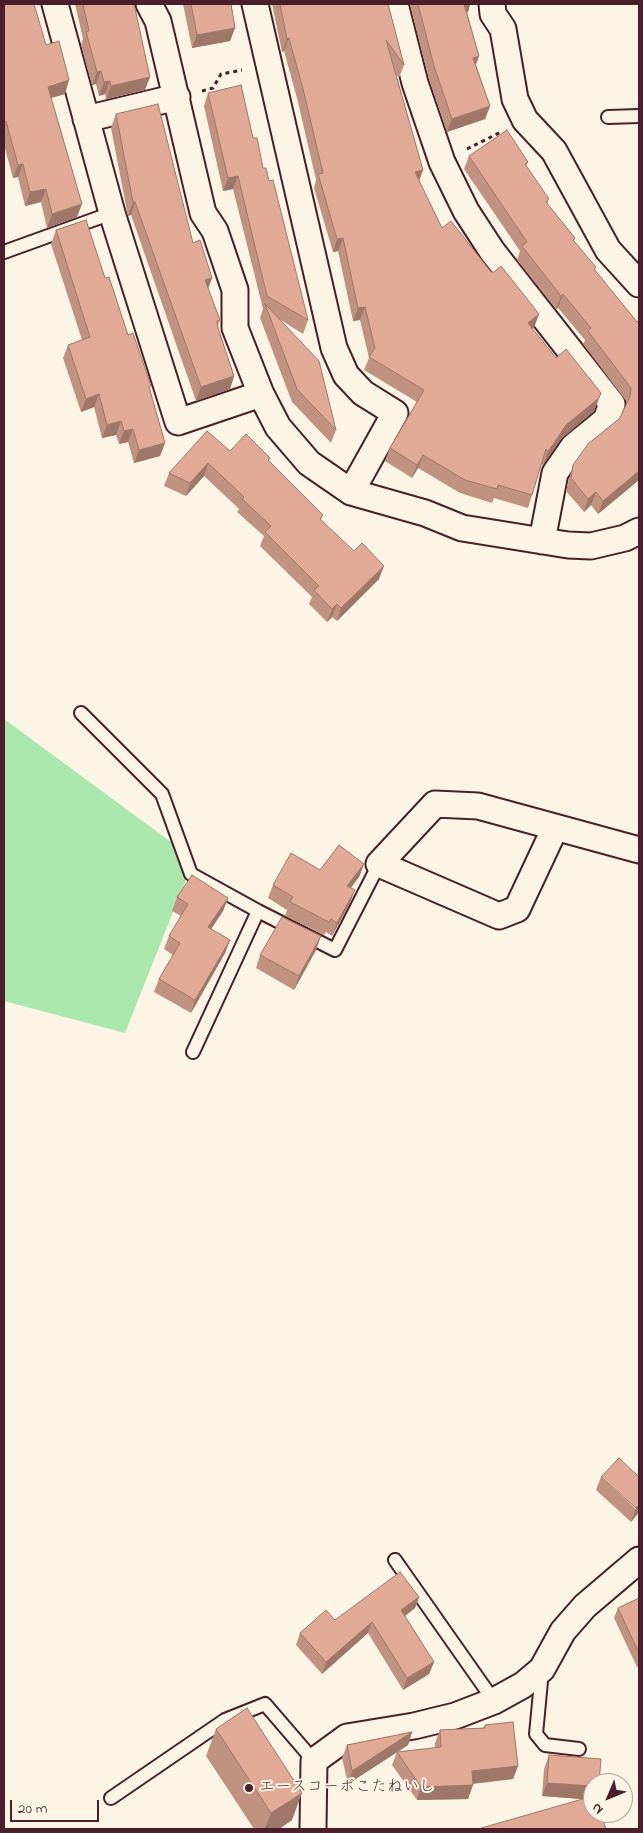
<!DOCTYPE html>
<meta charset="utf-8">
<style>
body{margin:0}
#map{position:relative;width:643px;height:1833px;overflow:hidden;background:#fcf5e5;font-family:"Indie Flower",sans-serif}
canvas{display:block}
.frame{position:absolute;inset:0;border:5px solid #4a1f2b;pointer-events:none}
.north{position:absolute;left:583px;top:1773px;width:50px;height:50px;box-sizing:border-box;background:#fcf5e5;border:1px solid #b59f9b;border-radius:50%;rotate:225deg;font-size:14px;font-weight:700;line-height:20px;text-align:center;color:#4a1f2b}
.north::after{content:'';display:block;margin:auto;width:18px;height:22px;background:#4a1f2b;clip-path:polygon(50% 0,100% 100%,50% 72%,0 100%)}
.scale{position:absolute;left:10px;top:1800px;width:89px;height:22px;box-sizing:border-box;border:2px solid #4a1f2b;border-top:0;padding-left:6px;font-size:15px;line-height:18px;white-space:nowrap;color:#4a1f2b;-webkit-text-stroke:4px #fcf5e5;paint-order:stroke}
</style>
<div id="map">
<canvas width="643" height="1833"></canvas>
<div class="frame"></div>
<div class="north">N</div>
<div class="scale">20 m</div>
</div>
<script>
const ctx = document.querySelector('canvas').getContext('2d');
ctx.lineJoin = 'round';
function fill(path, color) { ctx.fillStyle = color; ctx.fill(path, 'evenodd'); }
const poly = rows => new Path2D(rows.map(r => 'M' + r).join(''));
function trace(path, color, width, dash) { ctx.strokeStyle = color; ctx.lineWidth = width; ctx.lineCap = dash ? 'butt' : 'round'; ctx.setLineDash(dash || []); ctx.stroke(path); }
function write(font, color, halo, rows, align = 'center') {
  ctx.font = font + ' "Indie Flower","Klee One",sans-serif'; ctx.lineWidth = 4; ctx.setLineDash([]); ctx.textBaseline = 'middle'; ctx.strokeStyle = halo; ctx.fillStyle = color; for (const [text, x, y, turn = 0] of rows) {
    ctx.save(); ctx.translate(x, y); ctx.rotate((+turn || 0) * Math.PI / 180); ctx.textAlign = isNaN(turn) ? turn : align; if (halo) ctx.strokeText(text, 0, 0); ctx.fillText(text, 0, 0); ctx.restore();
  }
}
const green = poly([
 [4,719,194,859,125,1033,4,1001]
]);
const path = poly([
 [202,91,213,88,221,74,242,70],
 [467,149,501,132]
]);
const service = poly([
 [608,117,639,116],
 [4,252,112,213],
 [81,713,162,794,191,874,258,911,335,950,379,864],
 [193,1052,258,911],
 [395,1560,494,1701],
 [542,1671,536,1734,545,1745,579,1749],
 [111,1798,225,1720,265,1704,314,1761]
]);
const minor = poly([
 [55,4,112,213,178,422,261,394],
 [149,4,158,21,203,213,215,231,235,290,235,328,261,394,278,427,309,463,351,492,425,513,462,528,568,545,591,546,625,538,639,531],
 [255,4,334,348,346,375,363,393,395,413,351,492],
 [395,4,415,83,442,162,466,211,492,251,612,404,606,420,573,447,555,473,542,541],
 [492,4,493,14,503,29,515,99,525,120,554,151,608,250,639,284],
 [86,119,177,97],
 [555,828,517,909,499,916,379,864,435,804,478,806,639,850],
 [313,1829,314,1761,347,1737,414,1726,455,1716,494,1701,523,1685,542,1669,563,1631,585,1606,639,1560]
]);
const wall = poly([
 [4,4,46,45,65,94,51,98,77,217,47,228,41,202,25,206,18,177,13,178,4,145],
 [75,4,134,4,145,90,106,99,105,94,99,96,96,84,92,85,81,45,83,39],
 [183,4,231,4,235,28,230,41,192,48],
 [272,4,388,4,404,65,399,78,396,74,423,170,419,181,442,228,534,328,532,329,556,358,601,393,594,411,561,439,543,465,541,463,532,495,528,508,494,498,492,503,460,493,418,468,412,478,385,461,390,448,417,402,364,370,369,358,360,320,353,321,338,251,333,252,314,188,316,180,298,102,284,51,282,52],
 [410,4,470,4,468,12,467,12,479,56,476,65,490,106,485,119,447,132,429,79],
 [208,93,253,138,263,168,269,181,308,320,303,334,279,319,336,430,331,443,292,402,260,318,263,309,233,189,223,191,204,106],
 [116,114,193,243,212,278,208,289,220,320,218,325,218,328,234,376,230,389,196,401,131,215,128,216,111,128],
 [469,156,528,162,526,166,549,199,547,204,575,238,574,241,595,270,637,322,639,480,598,514,591,505,584,512,566,491,569,479,573,465,620,418,626,406,626,401,583,344,585,340,558,308,556,309,517,260,520,251,464,169],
 [56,230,105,278,150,390,165,443,160,456,134,463,128,442,119,444,116,435,102,438,94,407,81,412,63,358,68,345,82,340,51,244],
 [230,451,269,462,323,515,321,520,379,579,337,621,332,617,327,622,309,604,312,597,260,546,264,536,237,512,239,509,204,476,186,496,164,486,169,473],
 [364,864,359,877,351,888,350,903,332,936,326,932,324,935,285,916,287,910,268,898,273,885,320,870],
 [177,897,228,898,223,911,211,929,230,940,225,953,191,1013,154,992,159,979,173,955,164,949,169,936,181,916,172,911],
 [316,950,294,990,256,968,260,955],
 [601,1477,639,1512,631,1522,596,1490],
 [419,1597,415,1608,405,1616,434,1662,429,1674,403,1690,368,1633,322,1674,296,1645,300,1633,335,1620],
 [639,1599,639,1666,637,1667,614,1618,618,1608],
 [485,1725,518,1766,513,1779,473,1784,468,1799,417,1800,392,1765,397,1752,435,1748,435,1743,440,1730,483,1728],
 [216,1729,292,1820,279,1829,254,1829,206,1756],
 [412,1732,408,1745,348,1784,342,1758,347,1745],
 [549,1755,593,1783,593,1813,583,1799,542,1796,544,1769]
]);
const shadedWall = poly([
 [463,4,470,4,468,12,459,16],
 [235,28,230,41,192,48,197,35],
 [289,38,284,51,282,52,287,39],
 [479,56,474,69,473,58],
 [101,71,96,84,92,85,97,72],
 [150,77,145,90,106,99,111,86],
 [69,80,65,94,43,100,48,87],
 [110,81,105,94,99,96,104,82],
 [490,106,485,119,447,132,452,119],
 [23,164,18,177,13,178,18,165],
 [423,170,418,183,415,172],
 [238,176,233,189,223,191,228,178],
 [46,189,41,202,25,206,30,192],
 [133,202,135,202,131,215,128,216],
 [82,204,77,217,47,228,52,214],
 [343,238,338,251,333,252,337,239],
 [212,278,207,291,205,280],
 [563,294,558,308,556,309,561,296],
 [365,307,360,320,353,321,358,308],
 [539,314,534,328,523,336,528,323],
 [234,376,230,389,196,401,201,387],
 [99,394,94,407,81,412,86,399],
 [599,398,594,411,561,439,543,465,548,452,566,425],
 [121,421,116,435,102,438,107,425],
 [133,429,128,442,119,444,124,431],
 [165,443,160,456,134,463,139,450],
 [423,455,418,468,412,478,417,465],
 [208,463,204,476,186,496,190,483],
 [639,471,639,480,598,514,603,501],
 [596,492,591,505,584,512,588,499],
 [384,566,379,579,337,621,341,608],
 [337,604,332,617,327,622,332,609],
 [364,864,359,877,342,899,347,886],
 [355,890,350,903,332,936,337,923],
 [228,898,223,911,204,940,208,927],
 [321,936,316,950,294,990,299,976],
 [230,940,225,953,191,1013,195,1000],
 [639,1504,639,1512,631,1522,636,1508],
 [419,1597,415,1608,397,1622,401,1610],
 [372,1622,368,1633,322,1674,326,1662],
 [434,1662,429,1674,403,1690,407,1678],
 [412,1732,408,1745,348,1784,352,1771],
 [518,1766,513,1779,467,1784,472,1771],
 [547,1783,593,1786,593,1800,542,1796],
 [473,1785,468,1799,417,1800,421,1787],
 [302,1793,292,1820,279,1829,265,1829,271,1813]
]);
const building = poly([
 [4,4,34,4,46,45,59,41,69,80,48,87,82,204,52,214,46,189,30,192,23,164,18,165,6,121,4,122,4,4],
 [83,4,134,4,150,77,111,86,110,81,104,82,101,71,97,72,86,32,89,31,83,4],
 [191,4,231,4,235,28,197,35,191,4],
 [280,4,388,4,404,65,386,40,423,170,415,172,442,228,451,221,491,272,494,272,501,266,539,314,528,323,556,358,566,349,601,393,599,398,566,425,548,452,546,449,532,495,498,485,497,489,465,480,423,455,417,465,390,448,424,390,369,357,375,348,365,307,358,308,343,238,337,239,318,174,323,173,303,89,289,38,287,39,280,4],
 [418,4,464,4,479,56,473,58,490,106,452,119,434,66,418,4],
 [241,85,253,138,257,138,263,168,266,168,269,181,273,180,308,320,267,296,238,176,228,178,208,93,241,85],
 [158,104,193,243,200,240,212,278,205,280,220,320,217,321,218,328,234,376,201,387,135,202,133,202,116,114,158,104],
 [507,130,528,162,525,164,549,199,546,202,575,238,573,240,596,267,594,269,637,322,639,320,639,471,603,501,596,492,588,499,571,478,573,465,588,444,620,418,630,396,631,388,588,331,591,328,563,294,561,296,522,246,527,242,469,156,507,130],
 [86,220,105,278,109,277,128,335,133,333,151,386,149,387,165,443,139,450,133,429,124,431,121,421,107,425,99,394,86,399,68,345,90,337,56,230,86,220],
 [265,304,319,361,336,430,297,389,265,304],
 [207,431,230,451,246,434,270,458,268,460,323,515,320,519,354,551,362,543,384,566,341,608,337,604,332,609,314,590,319,586,265,532,271,526,242,499,244,497,208,463,190,483,169,473,207,431],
 [339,845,364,864,347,886,355,890,337,923,331,919,329,922,290,902,293,897,273,885,291,853,320,870,339,845],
 [192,875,228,898,208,927,230,940,195,1000,159,979,180,943,169,936,188,904,177,897,192,875],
 [282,917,321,936,299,976,260,955,282,917],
 [619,1458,639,1477,639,1504,636,1508,601,1477,619,1458],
 [400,1572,419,1597,401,1610,434,1662,407,1678,372,1622,326,1662,300,1633,326,1610,335,1620,400,1572],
 [639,1598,639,1653,618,1608,639,1598],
 [247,1708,302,1793,271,1813,216,1729,247,1708],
 [513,1722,518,1766,472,1771,473,1785,421,1787,397,1752,441,1747,440,1730,485,1728,485,1725,513,1722],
 [412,1732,352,1771,347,1745,412,1732],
 [549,1755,601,1759,599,1783,593,1783,593,1786,547,1783,549,1755],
 [593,1796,593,1813,601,1813,606,1829,478,1829,593,1796]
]);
const markers = [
 [249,1788,5,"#4a1f2b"]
];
const poiNames = [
 ["エースコーポこたねいし",259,1788]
];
fill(green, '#a9e7ad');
trace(service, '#4a1f2b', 16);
trace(minor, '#4a1f2b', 29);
trace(path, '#4a1f2b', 3, [4, 4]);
trace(service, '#fcf5e5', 12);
trace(minor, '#fcf5e5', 25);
fill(wall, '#c29281');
fill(shadedWall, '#9e7769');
fill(building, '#e1aa96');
trace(building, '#9e7769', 1);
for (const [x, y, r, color] of markers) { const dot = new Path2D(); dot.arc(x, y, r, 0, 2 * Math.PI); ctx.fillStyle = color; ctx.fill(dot); trace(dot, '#fcf5e5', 2); }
write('16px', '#4a1f2b', '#fcf5e5', poiNames, 'left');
</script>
